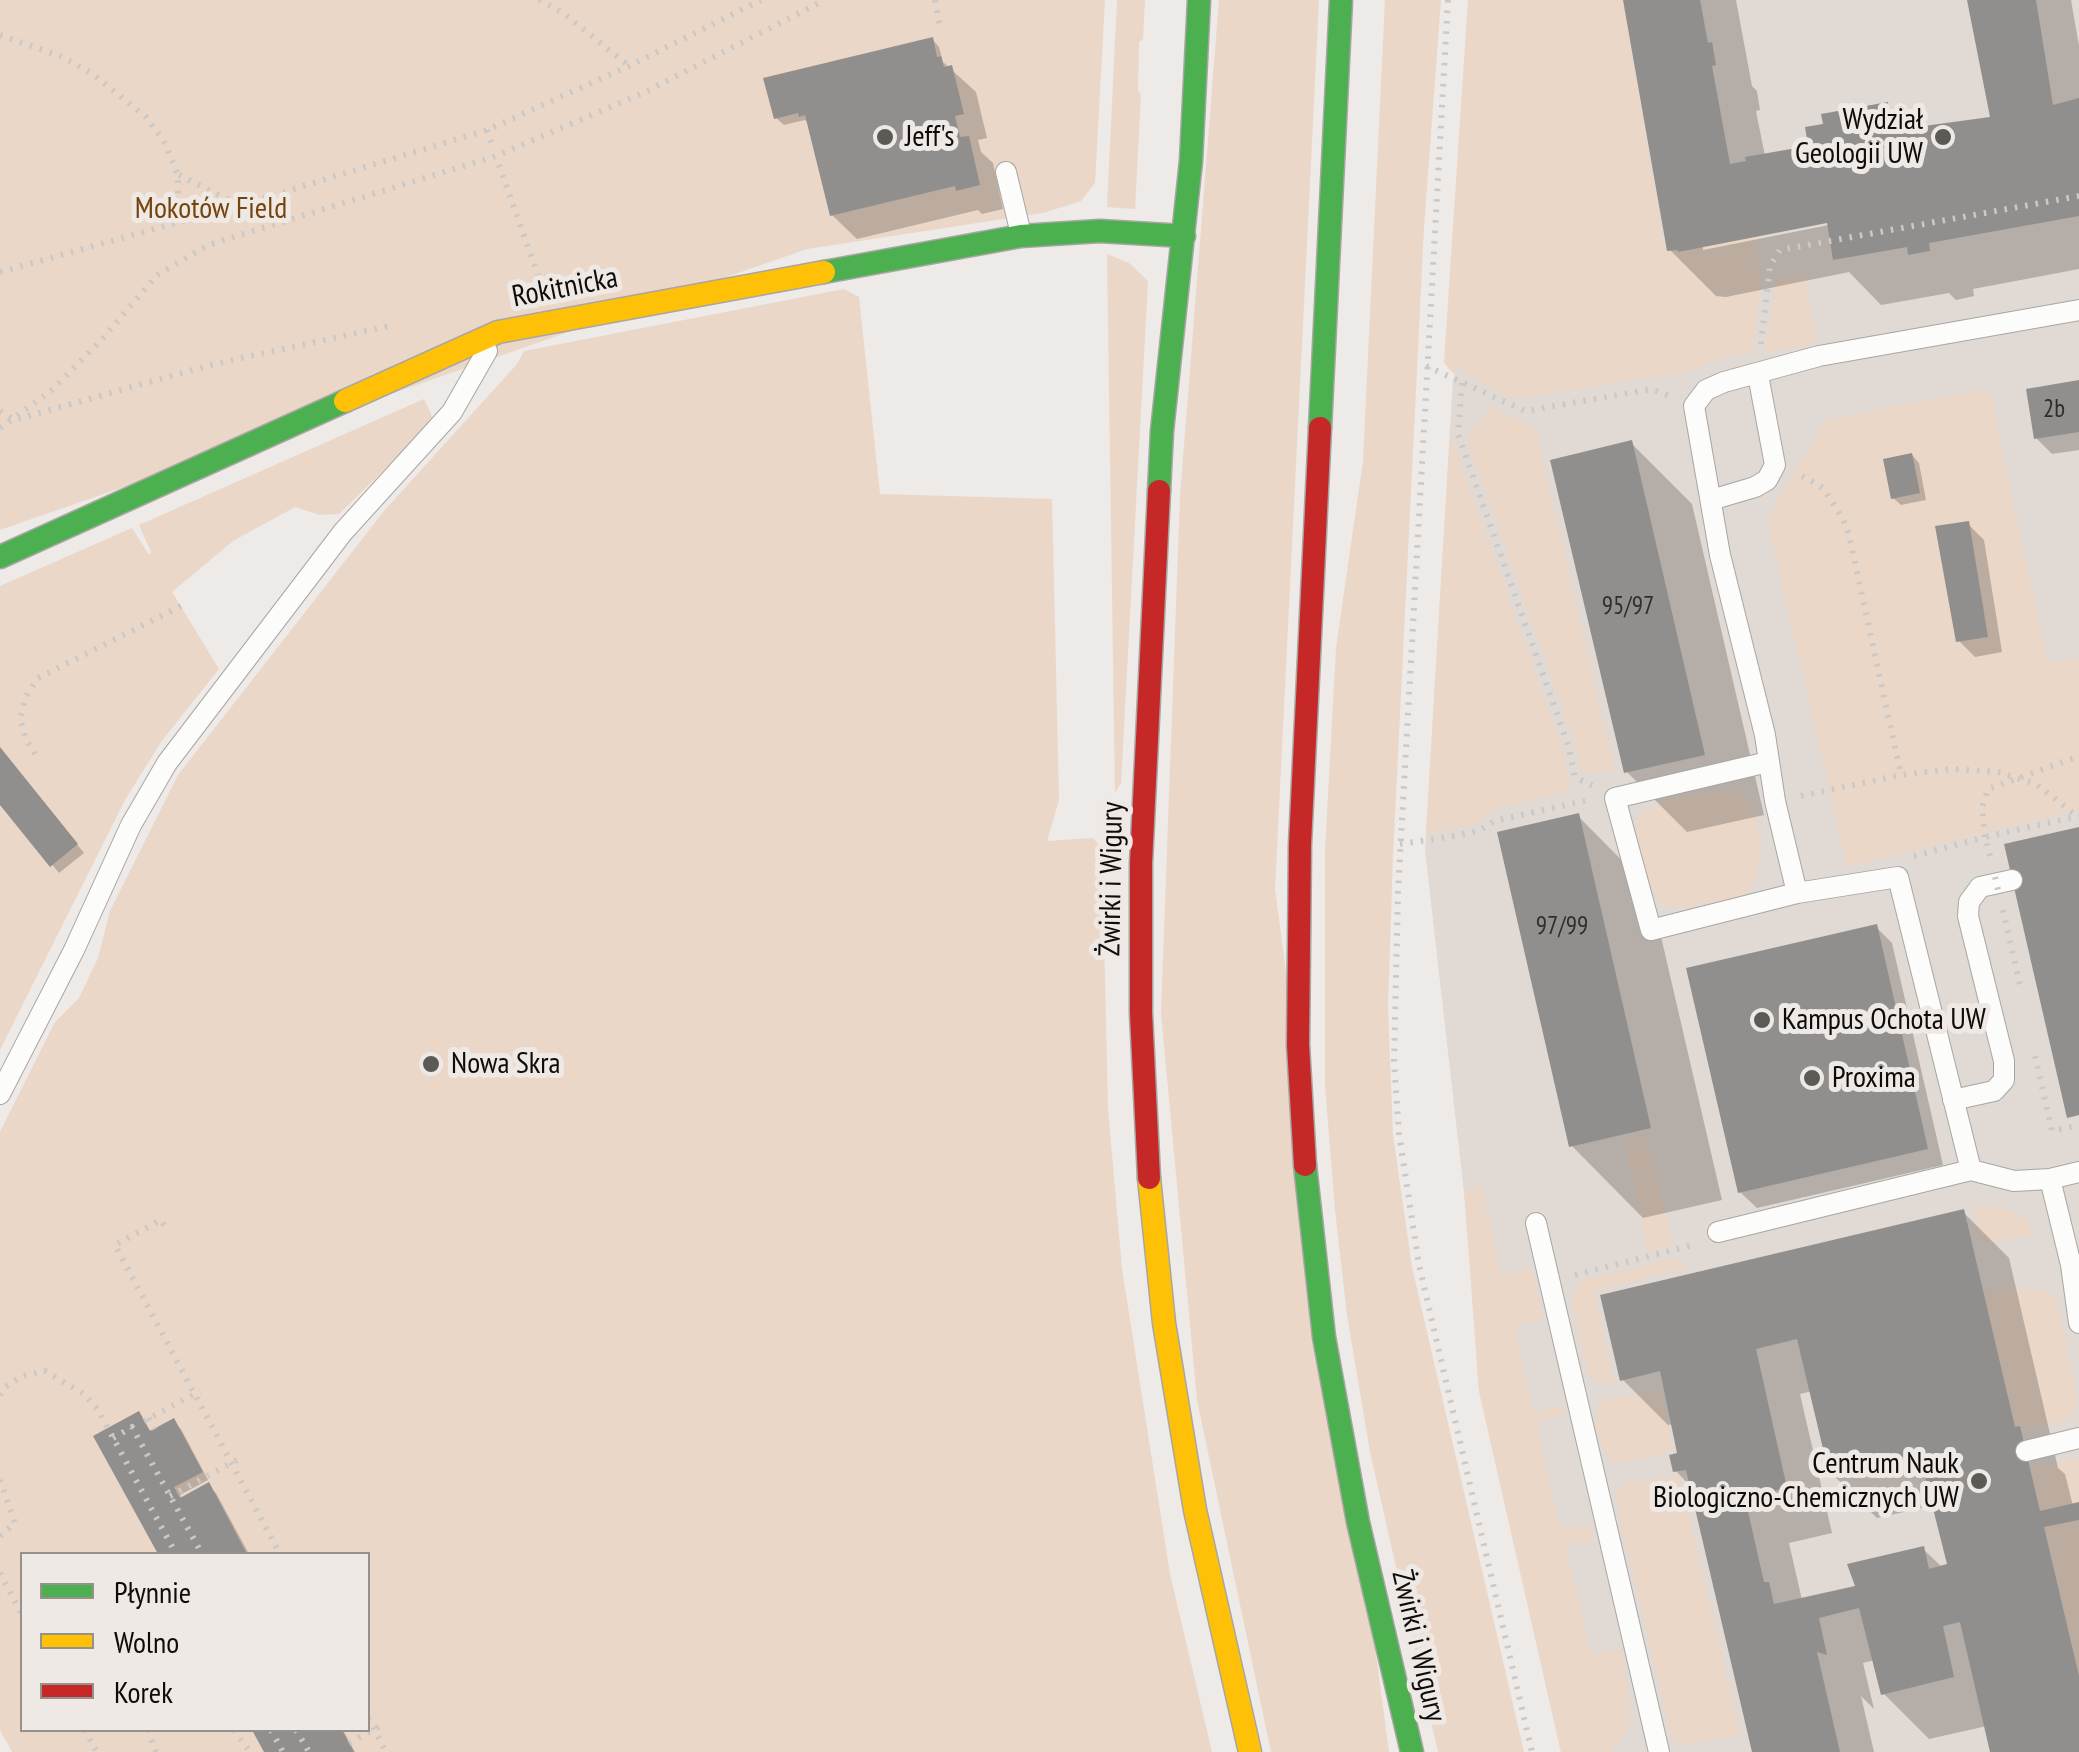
<!DOCTYPE html>
<meta charset="utf-8">
<style>
body{margin:0}
#map{position:relative;width:2079px;height:1752px;overflow:hidden;background:#edeae7;font-family:"PT Sans Narrow",sans-serif}
canvas{display:block}
.legend{position:absolute;left:20px;top:1552px;width:350px;height:180px;box-sizing:border-box;background:#efe9e5;border:2px solid #95918d;margin:0;padding:12px 18px;list-style:none;font-size:30px;color:#0d0c0a}
.legend li{display:flex;align-items:center;gap:20px;height:50px}
.legend b{width:50px;border:2px solid #95918d}
</style>
<div id="map">
<canvas width="2079" height="1752"></canvas>
<ul class="legend">
<li><b style="height:12px;background:#4caf50"></b>Płynnie</li>
<li><b style="height:12px;background:#ffc107"></b>Wolno</li>
<li><b style="height:12px;background:#c62828"></b>Korek</li>
</ul>
</div>
<script>
const ctx = document.querySelector('canvas').getContext('2d');
ctx.lineJoin = 'round';
function fill(path, color) { ctx.fillStyle = color; ctx.fill(path, 'evenodd'); }
const poly = rows => new Path2D(rows.map(r => 'M' + r).join(''));
function trace(path, color, width, dash) { ctx.strokeStyle = color; ctx.lineWidth = width; ctx.lineCap = dash ? 'butt' : 'round'; ctx.setLineDash(dash || []); ctx.stroke(path); }
function write(font, color, halo, rows, align = 'center') {
  ctx.font = font + ' "PT Sans Narrow",sans-serif'; ctx.lineWidth = 10; ctx.setLineDash([]); ctx.textBaseline = 'middle'; ctx.strokeStyle = halo; ctx.fillStyle = color; for (const [text, x, y, turn = 0] of rows) {
    ctx.save(); ctx.translate(x, y); ctx.rotate((+turn || 0) * Math.PI / 180); ctx.textAlign = isNaN(turn) ? turn : align; if (halo) ctx.strokeText(text, 0, 0); ctx.fillText(text, 0, 0); ctx.restore();
  }
}
const built = poly([
 [1504,0,2079,0,2079,1752,1561,1752,1479,1391,1466,1210,1425,850,1453,379,1458,368]
]);
const green = poly([
 [0,0,1105,0,1095,183,1081,201,1043,213,807,249,0,530],
 [1117,0,1145,0,1143,39,1139,42,1138,91,1141,94,1135,209,1107,207],
 [1219,0,1319,0,1275,889,1389,1752,1271,1752,1197,1400,1161,1013,1180,497],
 [1385,0,1441,0,1424,227,1393,856,1388,1007,1393,1135,1412,1267,1524,1752,1438,1752,1370,1452,1347,1315,1335,1210,1325,1085,1325,850,1336,648,1363,461],
 [1468,0,1623,0,1664,242,1679,252,1756,235,1762,281,1752,353,1725,357,1676,377,1671,374,1513,399,1458,368,1455,375,1444,363],
 [1107,254,1129,263,1148,281,1121,783,1115,793],
 [1805,272,1817,343,1765,352,1777,279],
 [844,289,859,297,880,494,1052,499,1059,800,1047,841,1093,838,1102,849,1108,1109,1122,1269,1170,1574,1212,1752,12,1752,0,1730,0,1132,55,1022,79,998,98,958,110,911,178,775,384,511,517,364,524,351],
 [22,1554,368,1554,368,1730,22,1730],
 [1990,389,2047,663,2079,658,2079,809,1847,867,1767,519,1826,419],
 [424,399,434,421,339,514,320,515,295,507,233,541,172,592,219,669,161,742,125,800,0,1050,0,586,132,528,149,555,151,552,139,525],
 [1489,407,1535,427,1615,772,1581,772,1574,740,1467,439],
 [1450,434,1563,750,1569,791,1496,809,1477,824,1426,835],
 [1706,792,1738,792,1752,803,1760,841,1758,872,1749,891,1727,900,1673,908,1660,901,1637,860,1635,835,1641,813,1668,799],
 [1647,1135,1674,1246,1648,1251,1624,1141],
 [1481,1186,1502,1275,1532,1269,1543,1318,1514,1326,1533,1412,1563,1406,1565,1415,1536,1423,1561,1530,1591,1524,1594,1539,1565,1546,1592,1656,1621,1649,1632,1714,1627,1732,1611,1752,1561,1752,1479,1391,1464,1190],
 [1980,1207,1999,1207,2025,1218,2032,1235,1981,1243,1973,1209],
 [1679,1258,1688,1267,1595,1291,1614,1383,1601,1383,1588,1375,1571,1298,1584,1280],
 [2007,1287,2037,1289,2056,1296,2077,1399,2074,1413,2063,1421,2021,1431,2020,1426,2015,1427,1983,1292],
 [1661,1390,1673,1451,1615,1464,1609,1460,1596,1429,1597,1412,1603,1400],
 [2079,1458,2079,1676,2030,1468],
 [1679,1475,1741,1735,1687,1745,1673,1743,1616,1502,1618,1490,1631,1482]
]);
const shadow = poly([
 [1624,0,1736,0,1752,86,1757,91,1760,110,1756,111,1765,156,1811,148,1887,105,1895,113,1905,112,1922,129,1993,119,1971,0,2071,0,2079,46,2079,269,1973,289,1974,296,1956,300,1949,293,1881,305,1849,272,1726,297,1716,296,1670,250],
 [1838,218,1839,223,1703,250,1703,245],
 [932,39,939,47,943,62,976,92,987,138,978,140,981,152,993,163,1003,209,982,214,978,210,857,239,832,215,810,124,805,120,784,125,776,118],
 [2079,382,2079,450,2052,454,2036,438],
 [1631,443,1692,504,1764,815,1687,832,1626,771],
 [1912,455,1919,463,1926,500,1901,505,1893,498],
 [1968,524,1984,540,2002,652,1975,657,1959,641],
 [0,749,84,853,59,873,0,801],
 [1578,816,1650,889,1722,1200,1643,1218,1571,1145],
 [1876,927,1892,943,1943,1165,1757,1208,1740,1192],
 [1963,1212,2009,1258,2058,1468,2065,1474,2073,1506,2079,1505,2079,1752,1993,1752,1987,1726,1929,1739,1883,1693,1875,1660,1863,1663,1874,1709,1861,1696,1874,1752,1754,1752,1693,1489,1676,1471,1680,1455,1673,1424,1668,1425,1622,1379],
 [1812,1391,1831,1473,1877,1518,1935,1505,1950,1566,1943,1568,1923,1549,1858,1588,1802,1600,1789,1543,1832,1533,1800,1394],
 [138,1414,152,1433,173,1421,181,1429,208,1480,180,1495,183,1500,208,1486,216,1493,249,1554,160,1554,97,1437],
 [254,1730,343,1730,355,1752,266,1752]
]);
const building = poly([
 [1623,0,1700,0,1708,43,1712,42,1716,65,1712,66,1730,164,1746,161,1745,157,1808,146,1805,127,1823,124,1821,114,1888,102,1889,111,1906,109,1909,128,1990,117,1967,0,2036,0,2053,105,2079,98,2079,216,1929,243,1930,251,1908,255,1907,247,1833,260,1827,223,1678,252,1678,250,1667,251],
 [933,37,937,57,941,56,944,67,952,65,964,114,955,116,960,137,969,136,980,185,956,191,955,186,830,216,805,115,799,117,798,113,774,119,763,78],
 [2079,380,2079,432,2034,439,2026,389],
 [1632,440,1705,755,1624,773,1550,460],
 [1912,453,1920,493,1891,499,1883,459],
 [1969,521,1988,637,1956,642,1935,526],
 [0,747,78,844,50,867,0,805],
 [1579,813,1651,1128,1569,1147,1497,832],
 [2079,827,2079,1115,2067,1118,2004,844],
 [1877,924,1928,1149,1738,1193,1686,968],
 [1964,1209,2015,1427,2020,1426,2040,1511,2079,1502,2079,1520,2044,1527,2079,1676,2079,1752,1990,1752,1960,1622,1943,1626,1954,1677,1881,1695,1859,1608,1819,1618,1827,1655,1817,1652,1840,1752,1752,1752,1686,1470,1673,1472,1669,1455,1677,1453,1660,1371,1620,1381,1600,1295],
 [1797,1339,1829,1474,1919,1453,1947,1564,1929,1569,1924,1546,1847,1564,1855,1586,1774,1604,1769,1582,1764,1582,1745,1498,1787,1488,1756,1349],
 [139,1411,150,1431,174,1418,203,1472,174,1487,180,1498,209,1482,247,1554,158,1554,93,1436],
 [252,1730,342,1730,354,1752,264,1752]
]);
const path = poly([
 [539,0,563,13,629,66],
 [935,0,941,31],
 [1448,0,1398,892,1394,1061,1399,1134,1419,1265,1532,1752],
 [0,35,63,57,94,75,146,117,164,141,178,175,178,222],
 [487,130,493,148],
 [499,165,540,281],
 [179,175,239,205],
 [0,272,241,205,487,130,629,66,761,0],
 [1761,344,1770,266,1780,250,2079,196],
 [1426,366,1525,411,1652,389,1669,396],
 [1462,383,1458,434,1569,748,1575,777,1593,786],
 [0,411,14,420,214,364,394,325],
 [0,428,51,391,104,337,157,275,208,245,496,156,643,93,825,0],
 [1802,476,1823,488,1843,519,1849,535,1901,775],
 [35,754,26,740,20,719,26,696,38,678,181,606],
 [1801,796,1901,775,1952,769,1998,772,2036,784,2077,816],
 [1400,844,1455,836,1479,831,1494,821,1589,800],
 [1914,856,1985,837,1982,808,1988,789,2079,756],
 [1990,856,1985,837,2079,816],
 [2003,910,2021,990],
 [2035,1056,2052,1131,2079,1125],
 [164,1225,161,1220,115,1245,280,1554],
 [1575,1275,1693,1245],
 [0,1395,5,1387,22,1376,45,1371,84,1394,98,1410,176,1554],
 [149,1418,155,1429],
 [144,1421,200,1391],
 [113,1438,132,1427,202,1554],
 [0,1480,15,1523,0,1536],
 [170,1496,237,1460],
 [0,1573,22,1615],
 [368,1718,386,1752],
 [84,1730,97,1752],
 [148,1730,156,1752],
 [234,1730,250,1752],
 [271,1730,283,1752],
 [296,1730,309,1752],
 [349,1743,380,1726]
]);
const lane = poly([
 [1006,172,1021,234],
 [1711,500,1755,487,1767,480,1775,465,1758,375],
 [1768,762,1615,798,1651,930,1797,893],
 [0,1094,74,950,131,825,167,763,343,532,452,412,487,351],
 [1953,1100,1994,1091,2004,1080,2004,1061,1968,916,1969,902,1980,887,2012,880],
 [2079,1172,2050,1179,2071,1265,2079,1323],
 [2050,1179,2014,1181,1971,1170,1898,877,1797,893,1775,801,1765,735,1720,555,1694,406,1706,390,1724,382,1819,356,2079,310],
 [1536,1223,1659,1752],
 [1718,1232,1971,1170],
 [2026,1451,2079,1438]
]);
const fast = poly([
 [824,272,1021,236,1100,231,1184,236],
 [1320,428,1341,0],
 [1159,491,1162,431,1191,161,1199,0],
 [0,557,345,401],
 [1305,1165,1324,1337,1358,1522,1412,1752]
]);
const slow = poly([
 [345,401,498,332,824,272],
 [1149,1178,1164,1323,1195,1510,1250,1752]
]);
const jam = poly([
 [1305,1165,1298,1045,1300,844,1320,428],
 [1149,1178,1141,1013,1141,863,1159,491]
]);
const pathBridge = poly([
 [1995,877,1998,890]
]);
const markers = [
 [885,137,10,"#5b5a57"],
 [1943,137,10,"#5b5a57"],
 [1762,1020,10,"#5b5a57"],
 [431,1064,10,"#5b5a57"],
 [1812,1078,10,"#5b5a57"],
 [1979,1481,10,"#5b5a57"]
];
const numberNames = [
 ["2b",2054,410],
 ["95/97",1628,607],
 ["97/99",1562,927]
];
const poiNames = [
 ["Wydział",1923,120,"right"],
 ["Geologii UW",1923,154,"right"],
 ["Jeff's",905,137],
 ["Kampus Ochota UW",1782,1020],
 ["Nowa Skra",451,1064],
 ["Proxima",1832,1078],
 ["Centrum Nauk",1959,1464,"right"],
 ["Biologiczno-Chemicznych UW",1959,1498,"right"]
];
const parkNames = [
 ["Mokotów Field",211,209]
];
const streetNames = [
 ["Rokitnicka",565,288,-11],
 ["Żwirki i Wigury",1112,879,-89],
 ["Żwirki i Wigury",1418,1646,77]
];
fill(built, '#e1d9d3');
fill(green, '#ebd7c7');
fill(shadow, '#0003');
fill(building, '#918f8d');
trace(lane, '#a8a6a4', 22);
trace(fast, '#a8a6a4', 25);
trace(slow, '#a8a6a4', 25);
trace(jam, '#a8a6a4', 25);
trace(path, '#cac9c8', 6, [2.5, 8]);
trace(lane, '#fcfcfb', 20);
trace(fast, '#4caf50', 22);
trace(slow, '#ffc107', 22);
trace(jam, '#c62828', 22);
trace(pathBridge, '#cac9c8', 6, [2.5, 8]);
for (const [x, y, r, color] of markers) { const dot = new Path2D(); dot.arc(x, y, r, 0, 2 * Math.PI); ctx.fillStyle = color; ctx.fill(dot); trace(dot, '#efe9e5', 4); }
write('25px', '#2e2d2b', null, numberNames);
write('30px', '#0d0c0a', '#efe9e5', poiNames, 'left');
write('30px', '#75430c', '#efe9e5', parkNames);
write('30px', '#0d0c0a', '#efe9e5', streetNames);
</script>
